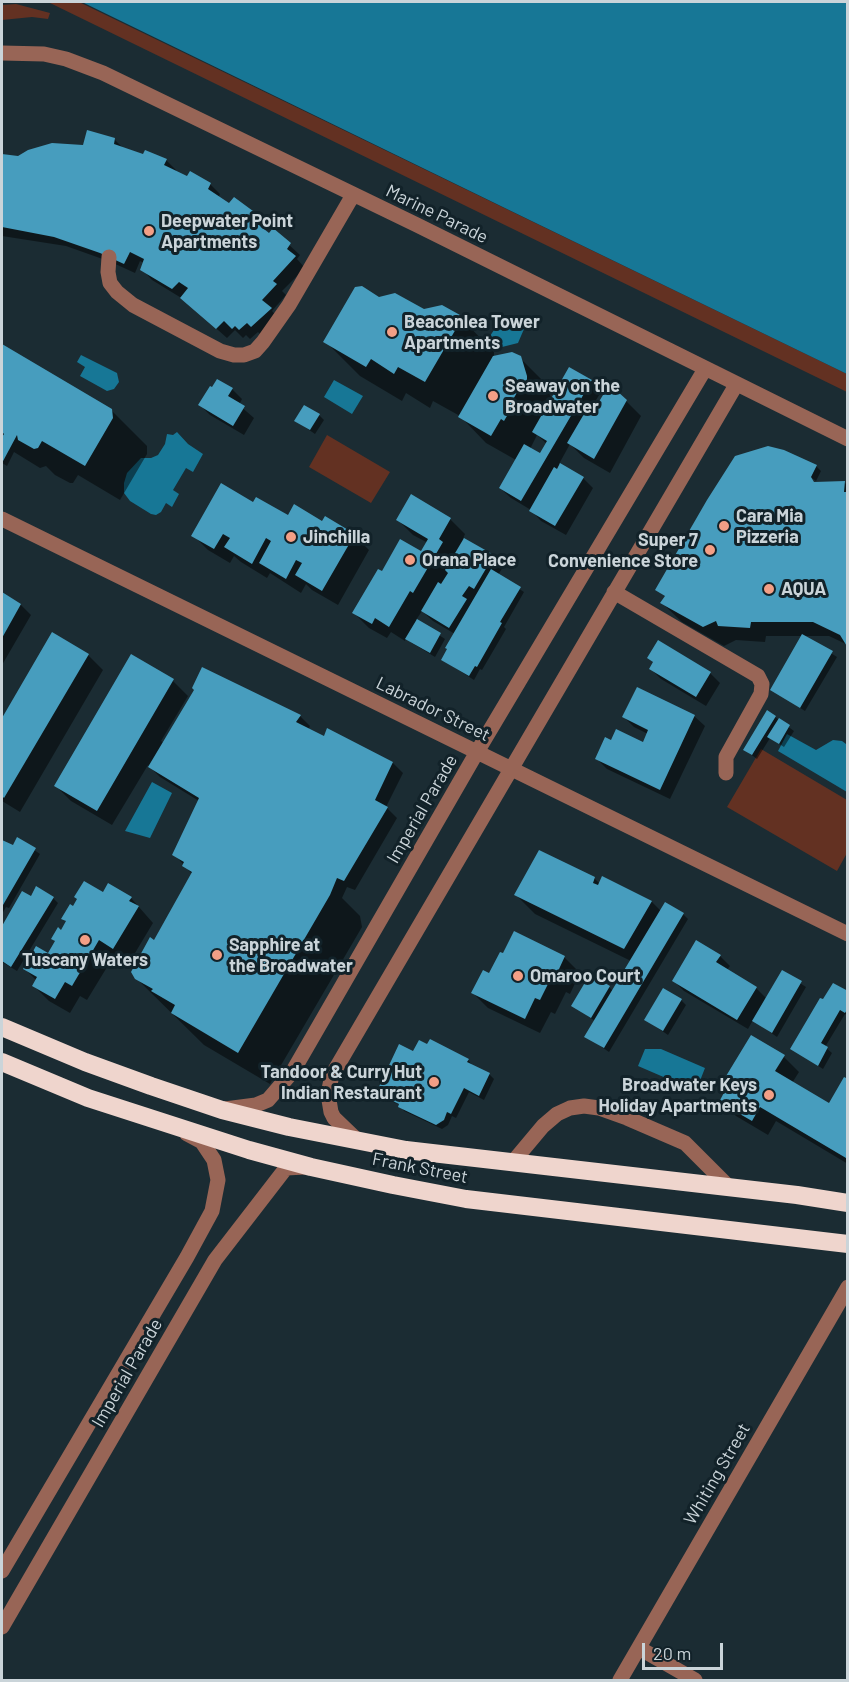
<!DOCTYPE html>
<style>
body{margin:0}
#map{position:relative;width:849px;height:1682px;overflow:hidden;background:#1b2c33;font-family:Barlow,sans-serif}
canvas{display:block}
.frame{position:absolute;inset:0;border:3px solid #cad4d9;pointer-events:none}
.scale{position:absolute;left:642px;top:1643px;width:81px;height:27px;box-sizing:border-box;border:3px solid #cad4d9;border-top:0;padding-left:8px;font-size:18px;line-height:21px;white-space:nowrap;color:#cad4d9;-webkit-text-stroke:4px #122229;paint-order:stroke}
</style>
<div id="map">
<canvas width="849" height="1682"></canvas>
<div class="frame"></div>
<div class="scale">20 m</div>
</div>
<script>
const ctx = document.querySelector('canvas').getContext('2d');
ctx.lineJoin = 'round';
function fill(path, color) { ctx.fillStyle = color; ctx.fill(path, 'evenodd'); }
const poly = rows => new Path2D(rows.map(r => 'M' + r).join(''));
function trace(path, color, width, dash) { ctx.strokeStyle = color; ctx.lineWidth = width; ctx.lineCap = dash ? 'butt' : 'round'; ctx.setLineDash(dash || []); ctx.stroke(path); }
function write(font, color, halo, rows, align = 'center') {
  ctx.font = font + ' Barlow,sans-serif'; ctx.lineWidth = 6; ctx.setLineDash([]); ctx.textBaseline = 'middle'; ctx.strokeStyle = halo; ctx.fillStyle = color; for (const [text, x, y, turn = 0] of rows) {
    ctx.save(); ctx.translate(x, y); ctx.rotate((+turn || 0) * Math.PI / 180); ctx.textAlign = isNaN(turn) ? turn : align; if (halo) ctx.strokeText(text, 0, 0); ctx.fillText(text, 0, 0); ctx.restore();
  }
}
const green = poly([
 [48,2,79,2,847,374,847,392],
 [16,4,50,13,48,19,32,17,2,20,2,5],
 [327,435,390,472,371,503,309,467],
 [761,749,847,800,847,853,837,871,727,807]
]);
const water = poly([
 [82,2,847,2,847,374,509,210],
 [517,324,524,329,518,343,498,348,486,342,496,327,503,331],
 [81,355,117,373,119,382,114,389,107,391,80,376,85,367,77,362],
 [334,380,363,396,352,414,324,397],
 [177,432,188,444,203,454,193,472,186,468,173,490,179,494,172,507,166,503,161,512,156,515,151,514,130,501,124,493,124,483,127,473,141,458,151,458,158,455,165,444,167,434,173,435],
 [787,734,816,750,833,740,842,741,846,744,847,792,778,751],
 [152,782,172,793,150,838,125,831],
 [645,1049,661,1049,705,1068,696,1091,638,1066]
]);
const shadow = poly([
 [115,140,124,149,144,156,166,160,176,170,175,172,210,184,220,194,218,198,230,205,252,212,262,222,259,227,269,235,273,230,300,255,297,259,305,268,282,291,286,295,272,311,280,320,262,336,258,332,250,339,246,335,243,338,235,330,227,338,183,299,152,280,142,269,144,263,140,261,135,273,111,262,66,246,2,236,2,156,18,157],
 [379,298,424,310,459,316,494,352,494,357,520,358,546,384,552,400,591,381,601,392,593,405,597,407,617,392,641,416,610,473,584,458,570,444,559,464,583,478,593,488,566,535,541,521,531,510,511,498,500,488,516,460,486,443,460,416,433,401,430,408,406,393,402,401,360,376,325,341],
 [537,435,547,444,540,455,530,449],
 [2,345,111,410,147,446,147,454,120,500,78,475,73,483,70,483,55,475,46,466,40,468,14,452,7,466,2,463],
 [232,389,242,399,239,405,254,418,244,435,210,415,200,405],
 [319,415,324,420,315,434,296,421],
 [816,466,821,471,816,481,808,475,814,483,844,482,848,486,848,645,829,636,804,636,837,657,805,711,772,690,803,636,766,636,765,642,736,640,724,646,682,622,662,603,666,597,657,590],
 [254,504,289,517,323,523,354,535,369,550,338,605,312,590,306,584,301,593,270,573,267,578,241,562,234,556,230,563,208,550,193,535],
 [450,519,465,534,463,539,493,556,503,567,498,575,524,592,504,627,506,629,482,670,480,669,474,680,443,660,455,634,433,621,422,611,416,620,445,639,435,657,412,643,406,638,405,641,391,632,387,638,369,628,354,613,382,573,422,553,428,543,413,535,398,520],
 [2,594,21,605,31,615,2,665],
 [52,634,88,655,103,670,20,812,2,801,2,721],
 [132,656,173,681,188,696,161,741,164,743,300,716,310,726,308,730,325,738,328,730,393,763,403,773,386,807,397,818,355,890,347,887,342,898,360,916,362,927,270,1084,204,1045,136,978,192,874,174,854,199,801,160,777,148,765,112,825,71,801,56,786],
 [649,658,710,673,720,683,706,706,661,679,651,669,654,663],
 [694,716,705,726,670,799,607,769,597,759,612,742,643,744,648,734,634,727,624,717],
 [775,717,794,731,784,747,770,738,757,759,745,750],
 [18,839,40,854,9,908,6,907,2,914,2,843,3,841,13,847],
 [594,878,600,884,603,878,652,902,661,911,683,914,688,919,609,1052,586,1036,595,1021,573,1006,609,987,613,991,631,961,535,914,515,894],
 [103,894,131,898,153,923,129,963,115,954,87,1000,80,996,70,1013,49,1001,34,986,37,981,24,968,48,955,56,942,53,939,61,932,67,922,63,918,73,908],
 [31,898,53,898,58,903,17,971,2,962,2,926],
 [515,933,564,957,580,973,570,994,566,992,555,1014,551,1012,540,1033,488,1008,473,993,490,975,504,955],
 [720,956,730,966,727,970,756,988,767,999,783,972,806,987,777,1037,753,1020,748,1029,684,991,673,980],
 [848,993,848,1015,845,1014,825,1047,832,1053,823,1069,792,1049],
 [681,1000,686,1005,668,1035,646,1020],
 [414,1053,468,1060,472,1065,472,1066,490,1075,494,1079,484,1100,469,1092,456,1118,452,1116,448,1125,442,1129,404,1111,400,1105,382,1097,378,1092],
 [784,1057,799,1072,792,1083,829,1105,848,1081,848,1164,776,1121,768,1135,736,1116,721,1101,727,1091,722,1086]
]);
const building = poly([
 [87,130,115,138,114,144,143,154,145,150,167,159,164,165,187,176,190,171,211,183,208,189,229,203,234,197,253,211,249,217,269,233,273,228,291,243,287,249,296,256,273,281,277,284,262,300,272,308,251,327,247,323,239,330,235,326,232,329,224,321,216,329,180,298,188,288,179,282,172,289,140,270,144,259,130,252,124,264,100,253,54,237,2,227,2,154,18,156,28,150,52,143,83,145],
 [362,286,379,297,395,293,424,309,442,305,460,315,460,322,425,382,398,367,394,374,371,359,366,367,323,342,355,287],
 [2,344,112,409,113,418,85,466,42,441,38,448,34,449,18,440,17,435,2,463,2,437,4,434,2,432],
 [512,352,521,356,527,376,527,382,524,387,519,389,511,403,514,404,504,421,501,419,491,436,458,417,493,356],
 [569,367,592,380,521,501,499,488,524,444,540,453,547,441,532,432],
 [217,379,233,388,228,396,245,406,233,426,198,405,210,386,212,387],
 [606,390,617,391,627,400,594,459,567,443,591,402,597,405],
 [304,405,320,414,310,430,294,421],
 [768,446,784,450,817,465,811,477,814,482,845,481,844,492,848,492,848,648,840,635,813,622,751,622,750,628,718,626,716,621,703,627,660,603,665,596,655,590,707,500,735,456],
 [560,463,584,477,555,526,529,511,554,467,557,469],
 [221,483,253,502,256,497,288,515,294,504,322,521,325,516,355,534,322,591,295,575,302,563,296,560,286,579,259,563,271,541,266,538,252,564,224,547,230,538,223,534,214,549,191,536],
 [411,494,451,518,439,539,443,542,413,593,410,591,389,627,375,618,372,624,352,613,378,569,382,571,400,539,421,551,428,539,396,520],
 [464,538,494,555,474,589,469,586,462,596,467,599,449,628,421,611,438,582,441,584,448,573,445,570],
 [491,569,521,587,500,622,502,623,477,667,475,666,469,676,441,660,447,649,445,648],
 [2,592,21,604,2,638],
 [417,619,441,633,430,653,405,639],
 [52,632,89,654,4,798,2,796,2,718],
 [802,634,833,651,800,708,770,690],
 [658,640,711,672,696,697,649,669,653,662,647,658],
 [131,654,174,679,97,811,54,786],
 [202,667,301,715,296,722,324,736,327,728,393,762,375,800,388,807,344,881,337,878,330,895,238,1053,171,1013,175,1005,151,991,153,989,135,979,131,972,150,937,154,940,192,872,182,866,184,862,172,855,199,798,148,767,194,690,192,688],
 [637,687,695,715,660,790,595,759,605,737,611,740,616,729,643,742,648,730,622,717],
 [767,710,776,716,752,755,743,750],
 [779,718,790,725,779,744,767,737],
 [17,837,36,848,3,905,2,904,2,840,13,845],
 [539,850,595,877,593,883,598,885,602,876,652,901,624,949,514,895],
 [84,881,103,892,108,883,132,897,129,901,139,906,113,949,99,940,72,986,65,982,55,999,32,986,37,977,23,969,36,946,48,953,55,941,51,939,58,927,61,930,66,921,61,919,70,904,73,906,77,899,74,897],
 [36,886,54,897,11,967,2,961,2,926,22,891,31,896],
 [665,902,684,913,604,1048,584,1037],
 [514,931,565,956,554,980,551,978,540,1000,535,998,525,1019,471,993,483,970,489,973,500,952,503,953],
 [696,940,721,955,716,962,757,987,737,1020,672,981],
 [782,970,802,981,772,1033,752,1021],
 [590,974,610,986,591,1018,571,1006],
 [833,983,848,991,848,1008,845,1013,840,1010,821,1043,828,1047,818,1066,790,1049,820,998,823,999],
 [663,988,682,999,663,1031,644,1020],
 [751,1035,785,1055,775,1071,829,1103,844,1077,848,1079,848,1155,846,1158,760,1107,752,1121,719,1102,726,1089,720,1086],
 [430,1039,469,1059,467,1062,490,1073,479,1096,464,1088,451,1114,447,1112,444,1120,436,1125,398,1107,399,1104,376,1093,399,1044,413,1051,419,1040,427,1044]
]);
const minor = poly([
 [2,53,44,54,66,59,103,73,417,225,848,439],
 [109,257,108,272,110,283,117,292,133,305,220,351,234,355,244,355,255,351,263,342,289,305,353,195],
 [2,519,848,934],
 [614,592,758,676,762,684,761,694,726,757,726,773],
 [225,1109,256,1105,268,1100,293,1071,477,752,705,369],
 [358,1141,334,1118,331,1112,328,1094,332,1075,736,385],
 [512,1163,543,1126,557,1114,570,1108,584,1106,599,1108,627,1118,685,1143,730,1188],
 [2,1571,187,1257,212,1211,218,1180,214,1160,202,1142,187,1134],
 [2,1627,215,1260,286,1168,305,1167],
 [639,1648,695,1680],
 [620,1680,848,1287]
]);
const highway = poly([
 [2,1027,85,1062,151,1086,222,1110,289,1127,406,1150,797,1195,848,1203],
 [2,1062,88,1098,249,1150,311,1167,393,1185,466,1199,848,1244]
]);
const markers = [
 [149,231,6,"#f39f86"],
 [392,332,6,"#f39f86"],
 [493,396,6,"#f39f86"],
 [724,526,6,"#f39f86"],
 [291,537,6,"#f39f86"],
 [710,550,6,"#f39f86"],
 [410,560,6,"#f39f86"],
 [769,589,6,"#f39f86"],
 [85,940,6,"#f39f86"],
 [217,955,6,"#f39f86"],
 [518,976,6,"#f39f86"],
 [434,1082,6,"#f39f86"],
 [769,1095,6,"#f39f86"]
];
const streetNames = [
 ["Marine Parade",437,214,26],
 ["Labrador Street",433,709,26],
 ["Imperial Parade",422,809,-60],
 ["Frank Street",420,1168,11],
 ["Imperial Parade",127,1373,-60],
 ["Whiting Street",717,1474,-60]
];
const poiNames = [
 ["Deepwater Point",161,221],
 ["Apartments",161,242],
 ["Beaconlea Tower",404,322],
 ["Apartments",404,343],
 ["Seaway on the",505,386],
 ["Broadwater",505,407],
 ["Cara Mia",736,516],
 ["Pizzeria",736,537],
 ["Jinchilla",303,537],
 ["Super 7",698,540,"right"],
 ["Convenience Store",698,561,"right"],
 ["Orana Place",422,560],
 ["AQUA",781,589],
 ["Sapphire at",229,945],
 ["the Broadwater",229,966],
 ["Tuscany Waters",85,960,"center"],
 ["Omaroo Court",530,976],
 ["Tandoor & Curry Hut",422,1072,"right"],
 ["Indian Restaurant",422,1093,"right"],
 ["Broadwater Keys",757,1085,"right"],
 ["Holiday Apartments",757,1106,"right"]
];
fill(green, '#633122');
fill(water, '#177796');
fill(shadow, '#0007');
fill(building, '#479dbe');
trace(minor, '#986556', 15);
trace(highway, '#efd5cd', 18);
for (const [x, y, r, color] of markers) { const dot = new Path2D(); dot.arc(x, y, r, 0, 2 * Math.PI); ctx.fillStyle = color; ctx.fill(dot); trace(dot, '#122229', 2); }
write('18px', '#cad4d9', '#122229', streetNames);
write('bold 18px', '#cad4d9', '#122229', poiNames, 'left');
</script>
